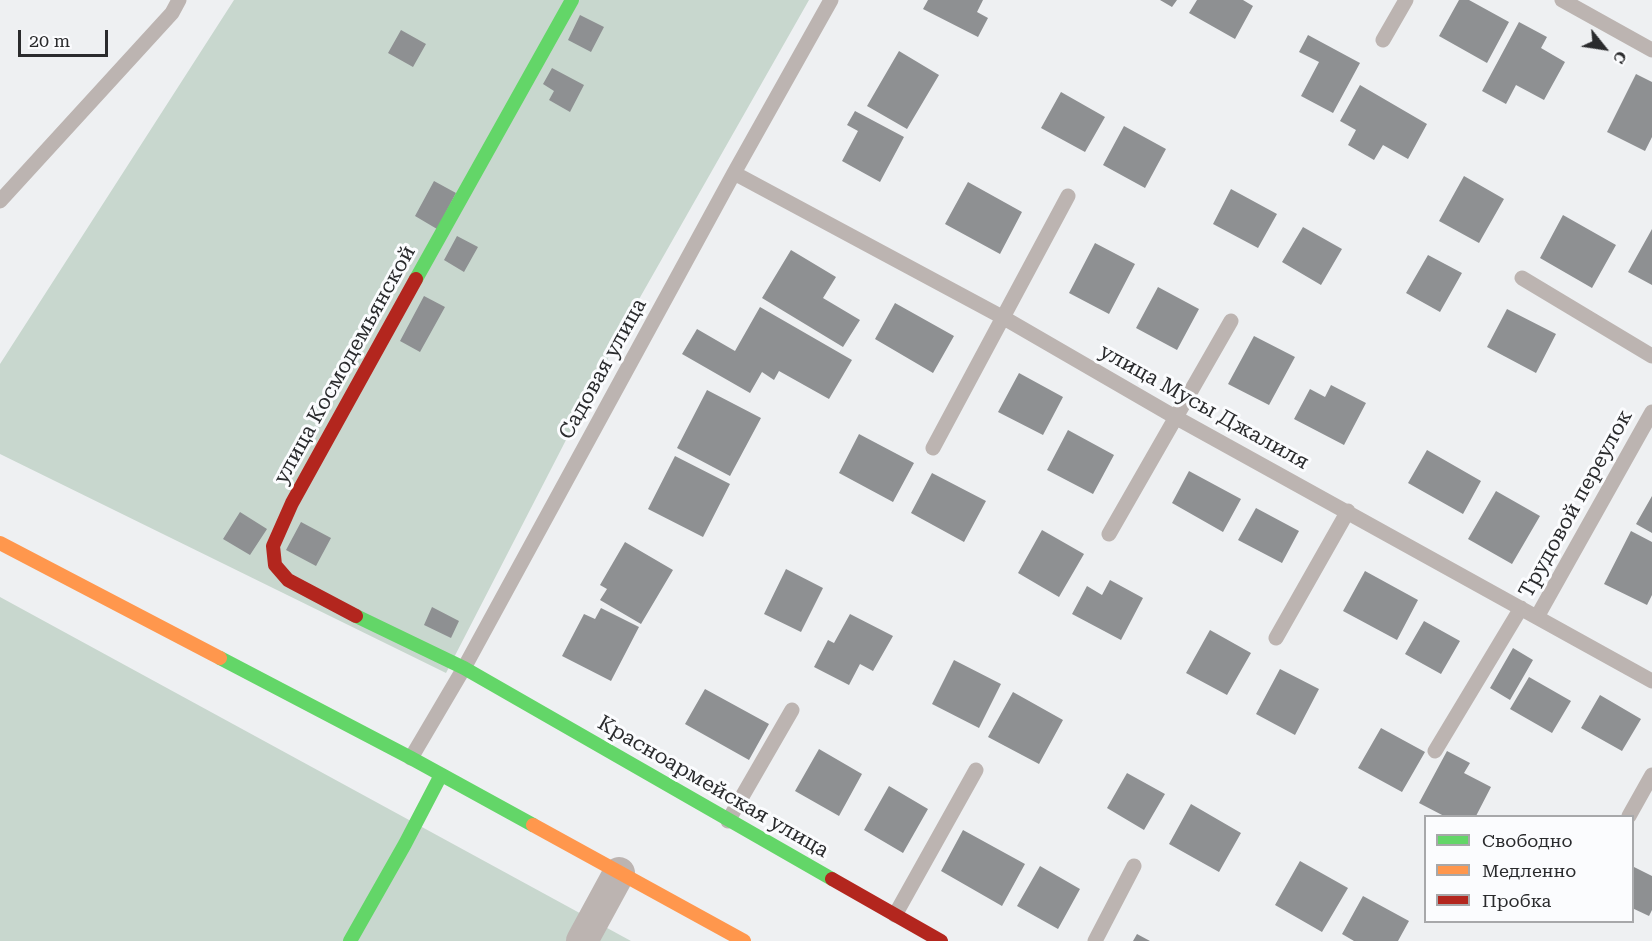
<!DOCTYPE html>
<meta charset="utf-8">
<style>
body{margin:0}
#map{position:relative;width:1652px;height:941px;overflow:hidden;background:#eef0f2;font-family:"Roboto Serif",serif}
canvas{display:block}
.legend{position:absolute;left:1424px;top:815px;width:210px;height:108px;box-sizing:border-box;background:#fbfcfe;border:2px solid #a7a8aa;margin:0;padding:8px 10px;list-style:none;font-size:18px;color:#2a2b2d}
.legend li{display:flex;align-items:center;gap:12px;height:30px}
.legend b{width:30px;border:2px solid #a7a8aa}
.north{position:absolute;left:1574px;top:18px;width:60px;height:60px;-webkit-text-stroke:4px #fbfcfe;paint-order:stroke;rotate:120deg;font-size:16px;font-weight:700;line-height:24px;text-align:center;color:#2a2b2d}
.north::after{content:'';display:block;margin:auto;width:21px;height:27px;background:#2a2b2d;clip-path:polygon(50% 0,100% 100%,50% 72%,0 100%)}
.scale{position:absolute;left:18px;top:30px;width:90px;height:27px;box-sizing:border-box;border:3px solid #2a2b2d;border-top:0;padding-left:8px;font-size:18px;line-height:21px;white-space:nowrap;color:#2a2b2d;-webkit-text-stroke:4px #fbfcfe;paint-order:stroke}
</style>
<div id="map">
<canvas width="1652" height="941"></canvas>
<ul class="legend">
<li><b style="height:8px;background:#63d668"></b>Свободно</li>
<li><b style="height:8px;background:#ff974d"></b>Медленно</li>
<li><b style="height:8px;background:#b3261e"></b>Пробка</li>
</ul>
<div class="north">С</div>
<div class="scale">20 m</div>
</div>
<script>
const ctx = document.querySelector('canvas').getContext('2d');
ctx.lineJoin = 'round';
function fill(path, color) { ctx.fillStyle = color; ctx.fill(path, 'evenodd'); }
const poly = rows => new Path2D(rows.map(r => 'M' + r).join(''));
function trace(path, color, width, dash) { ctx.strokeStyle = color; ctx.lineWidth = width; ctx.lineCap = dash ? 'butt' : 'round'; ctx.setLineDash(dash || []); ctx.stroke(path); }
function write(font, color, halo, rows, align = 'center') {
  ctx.font = font + ' "Roboto Serif",serif'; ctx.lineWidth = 6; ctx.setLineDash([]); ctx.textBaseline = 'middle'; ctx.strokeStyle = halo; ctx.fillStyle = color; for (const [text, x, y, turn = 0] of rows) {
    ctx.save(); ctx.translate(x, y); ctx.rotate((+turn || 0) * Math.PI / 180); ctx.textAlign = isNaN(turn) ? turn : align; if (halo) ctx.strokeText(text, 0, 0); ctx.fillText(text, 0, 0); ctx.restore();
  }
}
const green = poly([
 [234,0,809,0,634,308,446,673,0,454,0,364],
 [0,597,631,941,0,941]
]);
const building = poly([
 [928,0,983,0,977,12,988,18,978,37,923,9],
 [1160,0,1177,0,1172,7],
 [1197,0,1243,0,1253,6,1235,39,1189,13],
 [1459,0,1469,0,1509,22,1487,63,1439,36],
 [580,15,604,27,591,52,568,40],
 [1519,22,1547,37,1541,48,1565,62,1544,100,1516,85,1506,104,1482,91],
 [401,30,426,44,413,67,388,53],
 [1308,35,1360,63,1333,113,1301,96,1319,62,1299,52],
 [899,51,939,75,907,129,867,106],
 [552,68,584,85,570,112,549,100,554,91,543,84],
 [1636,74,1652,82,1652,137,1645,151,1607,132],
 [1360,85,1427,124,1408,159,1383,145,1374,160,1348,145,1356,130,1340,121],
 [1061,92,1105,117,1085,152,1041,128],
 [855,111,904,137,880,182,842,161,858,131,847,125],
 [1124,126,1166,149,1145,188,1103,165],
 [1464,176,1504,199,1479,243,1439,221],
 [434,181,456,193,437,229,415,216],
 [968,182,1022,212,1000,254,945,224],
 [1231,189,1277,214,1258,248,1213,224],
 [1563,215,1616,245,1592,288,1540,258],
 [1303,227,1342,249,1321,285,1282,262],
 [1652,229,1652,285,1628,272],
 [457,236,478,247,464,272,444,260],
 [1095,243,1135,264,1109,314,1069,293],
 [791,250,836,277,823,298,860,320,843,347,762,298],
 [1428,255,1462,273,1440,312,1406,293],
 [1158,287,1199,309,1177,350,1136,328],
 [424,296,445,307,420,352,400,341],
 [895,303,954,336,933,373,875,339],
 [760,307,852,360,829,399,779,371,774,380,762,372,750,393,682,354,697,329,735,351],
 [1507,309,1556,334,1536,373,1487,347],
 [1254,336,1295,357,1269,405,1228,384],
 [1019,373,1063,397,1043,435,998,412],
 [1331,385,1366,403,1344,445,1294,419,1310,389,1325,397],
 [707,390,761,418,730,476,677,448],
 [1068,430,1114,455,1093,494,1047,470],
 [859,434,914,463,893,502,839,473],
 [1427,450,1481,481,1463,514,1408,483],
 [675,456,730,484,703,537,648,509],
 [1189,471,1241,499,1223,532,1172,503],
 [932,473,986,501,964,542,911,513],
 [1496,491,1540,516,1512,564,1468,539],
 [1652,496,1652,533,1636,524],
 [1256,508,1299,531,1282,563,1238,540],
 [240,512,267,529,250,555,223,539],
 [301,522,331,538,316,566,286,550],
 [1042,530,1084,554,1059,597,1018,573],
 [1631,531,1652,542,1652,595,1647,605,1604,584],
 [625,542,673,570,641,624,600,600,607,589,600,585],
 [786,569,823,588,801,632,764,614],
 [1365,571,1418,600,1397,640,1343,611],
 [1110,580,1143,598,1121,640,1072,614,1087,586,1102,595],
 [432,607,459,621,451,638,424,625],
 [601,608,639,627,611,681,562,656,584,614,595,619],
 [850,614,893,636,873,671,860,664,849,685,814,667,828,640,834,643],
 [1424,621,1460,641,1441,674,1405,654],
 [1210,630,1251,653,1227,695,1186,673],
 [1513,648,1533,660,1510,700,1490,688],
 [954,660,1001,684,979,728,932,704],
 [1280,669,1319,689,1295,735,1256,714],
 [1529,677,1571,701,1552,733,1510,709],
 [705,689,769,724,749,760,685,724],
 [1013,692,1063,720,1039,764,988,737],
 [1600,695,1641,719,1622,751,1581,728],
 [1381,728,1425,752,1402,792,1358,768],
 [819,749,862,774,839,816,795,791],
 [1447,751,1470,763,1464,773,1491,787,1476,816,1444,816,1419,803],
 [1127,773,1165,794,1144,830,1107,808],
 [889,786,928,809,903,853,864,830],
 [1191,804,1241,833,1219,872,1169,844],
 [963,830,1025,864,1002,906,941,871],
 [1300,861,1348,888,1322,932,1275,905],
 [1040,866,1080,889,1058,929,1017,906],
 [1632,866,1652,876,1652,910,1649,916,1632,908],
 [1363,896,1409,921,1398,941,1354,941,1342,934],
 [1137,934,1150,941,1133,941]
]);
const lane = poly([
 [1562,0,1652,50],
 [1383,40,1406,0],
 [734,173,1004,318,1175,417,1652,681],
 [0,201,172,13,179,0],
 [1522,278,1652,356],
 [933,448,1068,196],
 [1109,534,1231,321],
 [1537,617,1652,412],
 [1276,638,1348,511],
 [1435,751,1521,608],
 [411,758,464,668,734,173,831,0],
 [1629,816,1652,775],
 [728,821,792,710],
 [895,915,976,770],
 [1095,941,1134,866]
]);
const street = poly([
 [582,941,619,873]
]);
const fast = poly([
 [416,279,572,0],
 [356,616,464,668,832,879],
 [220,658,411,758,533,825],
 [350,941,405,844,441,775]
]);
const slow = poly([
 [0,543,220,658],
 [533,825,744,941]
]);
const jam = poly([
 [356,616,288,580,275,565,273,546,292,503,416,279],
 [832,879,941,941]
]);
const streetNames = [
 ["улица Космодемьянской",345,365,-61],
 ["Садовая улица",603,369,-61],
 ["улица Мусы Джалиля",1204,407,29],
 ["Трудовой переулок",1576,504,-61],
 ["Красноармейская улица",713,787,30]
];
fill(green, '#c8d7ce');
fill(building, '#8e9092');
trace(lane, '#bcb4b1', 15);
trace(street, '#bcb4b1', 32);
trace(fast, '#63d668', 14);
trace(slow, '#ff974d', 14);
trace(jam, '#b3261e', 14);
write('21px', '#2a2b2d', '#fbfcfe', streetNames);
</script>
